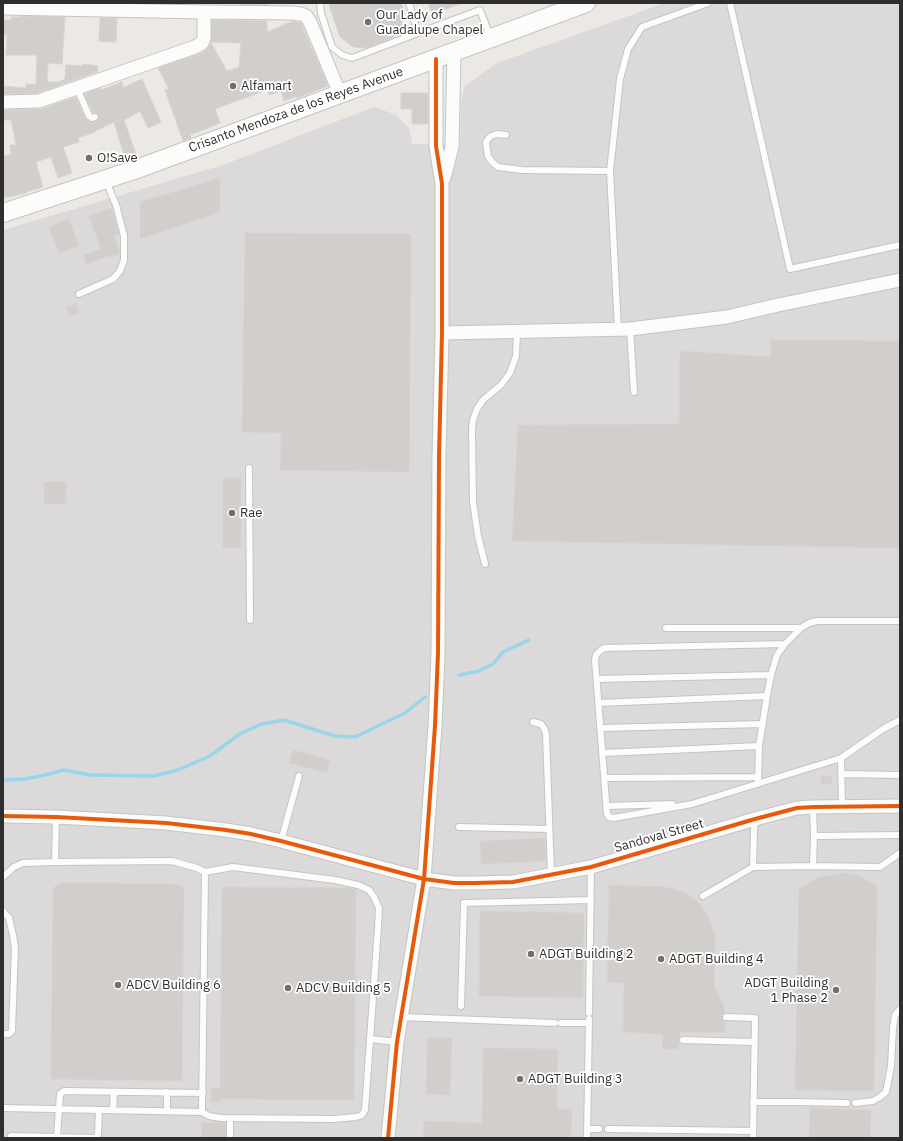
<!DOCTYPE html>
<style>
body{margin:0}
#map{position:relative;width:903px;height:1141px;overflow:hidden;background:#ece8e4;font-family:"IBM Plex Sans",sans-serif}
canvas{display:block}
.frame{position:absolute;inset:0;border:4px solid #2e2e2e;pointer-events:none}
</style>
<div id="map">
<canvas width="903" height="1141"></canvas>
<div class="frame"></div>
</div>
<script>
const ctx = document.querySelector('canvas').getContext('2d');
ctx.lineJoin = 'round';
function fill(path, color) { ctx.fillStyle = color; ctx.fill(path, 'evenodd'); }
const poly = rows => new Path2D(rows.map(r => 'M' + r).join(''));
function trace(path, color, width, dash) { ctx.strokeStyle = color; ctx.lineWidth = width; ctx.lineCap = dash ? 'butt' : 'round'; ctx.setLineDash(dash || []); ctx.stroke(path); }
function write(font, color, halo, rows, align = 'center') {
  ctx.font = font + ' "IBM Plex Sans",sans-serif'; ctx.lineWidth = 3.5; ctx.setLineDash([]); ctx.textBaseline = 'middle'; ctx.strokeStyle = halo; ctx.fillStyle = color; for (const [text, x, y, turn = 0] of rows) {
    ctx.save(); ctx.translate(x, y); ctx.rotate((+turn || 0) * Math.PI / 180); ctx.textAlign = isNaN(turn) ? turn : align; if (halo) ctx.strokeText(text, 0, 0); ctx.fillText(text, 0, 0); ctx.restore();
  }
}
const industrial = poly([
 [665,3,900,3,900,1138,3,1138,3,230,223,165,374,107,396,115,409,128,412,144,460,145,461,104,464,87,497,63]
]);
const stream = poly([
 [459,675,479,671,493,664,503,652,529,640],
 [3,780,25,779,45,775,64,770,90,775,154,776,178,770,210,756,241,733,262,724,284,720,335,736,355,737,405,713,425,697]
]);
const building = poly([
 [235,3,268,3,268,5,235,4,235,3],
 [334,3,401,3,405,12,399,33,392,38,367,48,353,47,340,37,329,5,334,3],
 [428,3,460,3,460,4,432,14,428,3],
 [21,16,65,17,62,64,48,63,47,82,58,82,65,79,66,65,83,66,83,64,98,66,97,72,38,93,3,94,3,86,26,88,26,84,36,85,37,55,6,55,7,35,3,35,3,20,11,20,11,17,21,17,21,16],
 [100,18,117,18,116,42,99,41,100,18],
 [212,20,267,21,267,32,293,21,301,23,328,86,297,98,297,96,284,101,281,91,269,95,267,90,239,100,215,109,220,123,190,135,191,138,183,141,165,90,169,89,158,68,199,54,206,50,211,43,227,71,239,67,241,43,211,42,212,20],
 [142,79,161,122,148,128,140,111,124,120,136,154,125,158,114,122,95,131,95,132,78,138,79,142,63,147,72,173,58,178,51,157,36,162,43,187,26,192,27,193,3,198,3,156,11,155,10,145,16,145,11,120,3,120,3,110,41,109,76,97,85,118,90,122,93,122,98,120,99,116,96,113,93,113,84,94,100,88,101,90,122,82,123,88,142,79],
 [401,93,428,93,428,124,412,124,412,109,401,109,401,93],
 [220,178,220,212,140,239,140,202,220,178],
 [111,208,119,234,114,236,120,253,109,257,108,256,86,264,83,255,101,249,89,216,111,208],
 [69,219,79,246,59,254,49,227,69,219],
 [245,233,411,234,409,472,280,470,281,433,242,432,245,233],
 [76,304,79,313,69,316,66,307,76,304],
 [771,340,900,341,900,548,512,541,518,425,679,424,680,351,771,357,771,340],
 [223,478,241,478,241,548,223,548,223,478],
 [44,482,66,482,66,504,44,504,44,482],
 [293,750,330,760,327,773,289,763,293,750],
 [821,776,832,776,832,784,821,784,821,776],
 [545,838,546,861,481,864,480,841,545,838],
 [846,873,860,876,877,886,874,1091,795,1090,799,889,819,877,846,873],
 [61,883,178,884,183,887,184,891,182,1081,51,1079,53,890,56,885,61,883],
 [609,885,666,887,685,893,699,903,709,918,715,935,714,986,725,1009,725,1013,722,1014,722,1017,723,1021,726,1021,725,1032,680,1032,679,1039,679,1049,662,1049,663,1034,623,1032,624,983,607,982,609,885],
 [222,887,351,888,356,889,354,1100,220,1099,220,1102,211,1102,211,1088,220,1088,222,887],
 [480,911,584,913,583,998,479,996,480,911],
 [427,1038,452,1038,450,1095,426,1094,427,1038],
 [483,1048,558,1049,557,1109,572,1109,571,1138,423,1138,424,1121,482,1123,483,1048],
 [810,1108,871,1110,870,1138,809,1138,810,1108],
 [201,1123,226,1123,226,1138,202,1138,201,1123]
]);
const lane = poly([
 [320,3,321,13,332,47,342,55,352,58,418,33,480,10,490,36],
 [409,3,418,33],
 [730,3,790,269,900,245],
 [77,88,89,116,92,118,95,117],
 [506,135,497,134,491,136,487,140,486,143,488,156,492,162,498,167,522,170,610,171],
 [79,294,113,279,120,271,124,260,124,236,116,205,106,181],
 [618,329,610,171,620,79,628,49,642,27,708,3],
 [630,329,634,392],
 [249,468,250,620],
 [485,564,478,536,473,502,472,429,473,420,477,409,483,400,501,385,510,373,516,356,517,332],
 [666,628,801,628],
 [785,644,604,648,600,651,596,655,595,660,607,814,609,817,614,818,692,804,841,758,883,729,900,720],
 [597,679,771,675],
 [599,703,767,696],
 [533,722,541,724,544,728,546,734,551,874],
 [601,728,763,724],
 [603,753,759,746],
 [841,758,842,806],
 [842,774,900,775],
 [605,778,758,777],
 [758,784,759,746,767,696,771,675,777,655,785,644,801,628,809,623,817,621,900,621],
 [607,806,672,804],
 [813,807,814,836],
 [459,827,549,829],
 [900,835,814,836,813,866,880,867,900,853],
 [281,841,299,776],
 [753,867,754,830,755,819],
 [3,877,14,867,23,863,55,862],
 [703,896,753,867,813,866],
 [3,911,9,918,13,935,15,948,12,1031,9,1034,3,1034],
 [461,1006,464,903,591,900],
 [589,1013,591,867],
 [401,1017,555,1023],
 [726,1017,755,1018,753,1138],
 [561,1023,589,1023],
 [370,1039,397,1042],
 [683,1040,754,1042],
 [753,1102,791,1102],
 [794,1102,847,1103],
 [855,1103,873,1101,880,1097,886,1092,891,1066,893,1028,895,1015,900,1009],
 [3,1108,202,1112,209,1116,221,1118,333,1119,356,1117,362,1115,365,1110,378,927,379,908,374,897,369,890,358,885,335,880,233,867,205,872,197,868,172,861,55,862,56,817],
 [113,1110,114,1092],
 [167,1111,167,1092],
 [202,1112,205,872],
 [587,1129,599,1129],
 [608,1129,753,1131],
 [11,1136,57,1137,60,1094,64,1091,203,1093],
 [57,1137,92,1138],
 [94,1138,96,1138,98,1134,99,1110],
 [230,1138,230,1118],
 [587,1138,589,1019]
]);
const street = poly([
 [3,8,204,12,292,13,301,14,306,16,310,22,340,94],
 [3,102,39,101,195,47,202,43,204,38,204,12],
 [444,178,452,147,454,52],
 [442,333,630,329,727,317,778,305,900,280],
 [3,816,56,817,166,823,226,830,251,834,281,841,424,879,454,883,476,883,513,882,591,867,755,819,797,808,813,807,900,806],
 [388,1138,397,1042,424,879,435,726,438,653,439,456,442,333,442,184,436,146,436,59]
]);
const secondary = poly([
 [3,213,137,169,586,3]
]);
const cycleway = poly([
 [3,816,56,817,166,823,226,830,251,834,281,841,424,879,454,883,476,883,513,882,591,867,755,819,797,808,813,807,900,806],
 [388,1138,397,1042,424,879,435,726,438,653,439,456,442,333,442,184,436,146,436,59]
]);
const markers = [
 [368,22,4,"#706f6e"],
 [233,86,4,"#706f6e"],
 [89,158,4,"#706f6e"],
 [232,513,4,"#706f6e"],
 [531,954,4,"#706f6e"],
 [661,959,4,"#706f6e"],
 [118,985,4,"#706f6e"],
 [288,988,4,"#706f6e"],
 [836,990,4,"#706f6e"],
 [520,1079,4,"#706f6e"]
];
const poiNames = [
 ["Our Lady of",376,15],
 ["Guadalupe Chapel",376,30],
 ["Alfamart",241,86],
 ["O!Save",97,158],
 ["Rae",240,513],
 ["ADGT Building 2",539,954],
 ["ADGT Building 4",669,959],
 ["ADGT Building",828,983,"right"],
 ["1 Phase 2",828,998,"right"],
 ["ADCV Building 6",126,985],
 ["ADCV Building 5",296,988],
 ["ADGT Building 3",528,1079]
];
const streetNames = [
 ["Crisanto Mendoza de los Reyes Avenue",296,110,-20],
 ["Sandoval Street",659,836,-16]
];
fill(industrial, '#dcd9db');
trace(stream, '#99d6ec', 3.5);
fill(building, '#d1cecb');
trace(building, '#d7d4d0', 1);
trace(lane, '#c5c4c5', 8);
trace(street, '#c5c4c5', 15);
trace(secondary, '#c5c4c5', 20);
trace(lane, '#fcfcfb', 6);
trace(street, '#fcfcfb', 13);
trace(secondary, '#fcfcfb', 18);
trace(cycleway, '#e8590c', 4);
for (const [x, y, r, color] of markers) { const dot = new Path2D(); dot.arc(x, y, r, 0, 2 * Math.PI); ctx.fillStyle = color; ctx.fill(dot); trace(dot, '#fff', 1.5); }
write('13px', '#2e2e2e', '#fff', poiNames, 'left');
write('13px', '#2e2e2e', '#fff', streetNames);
</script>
